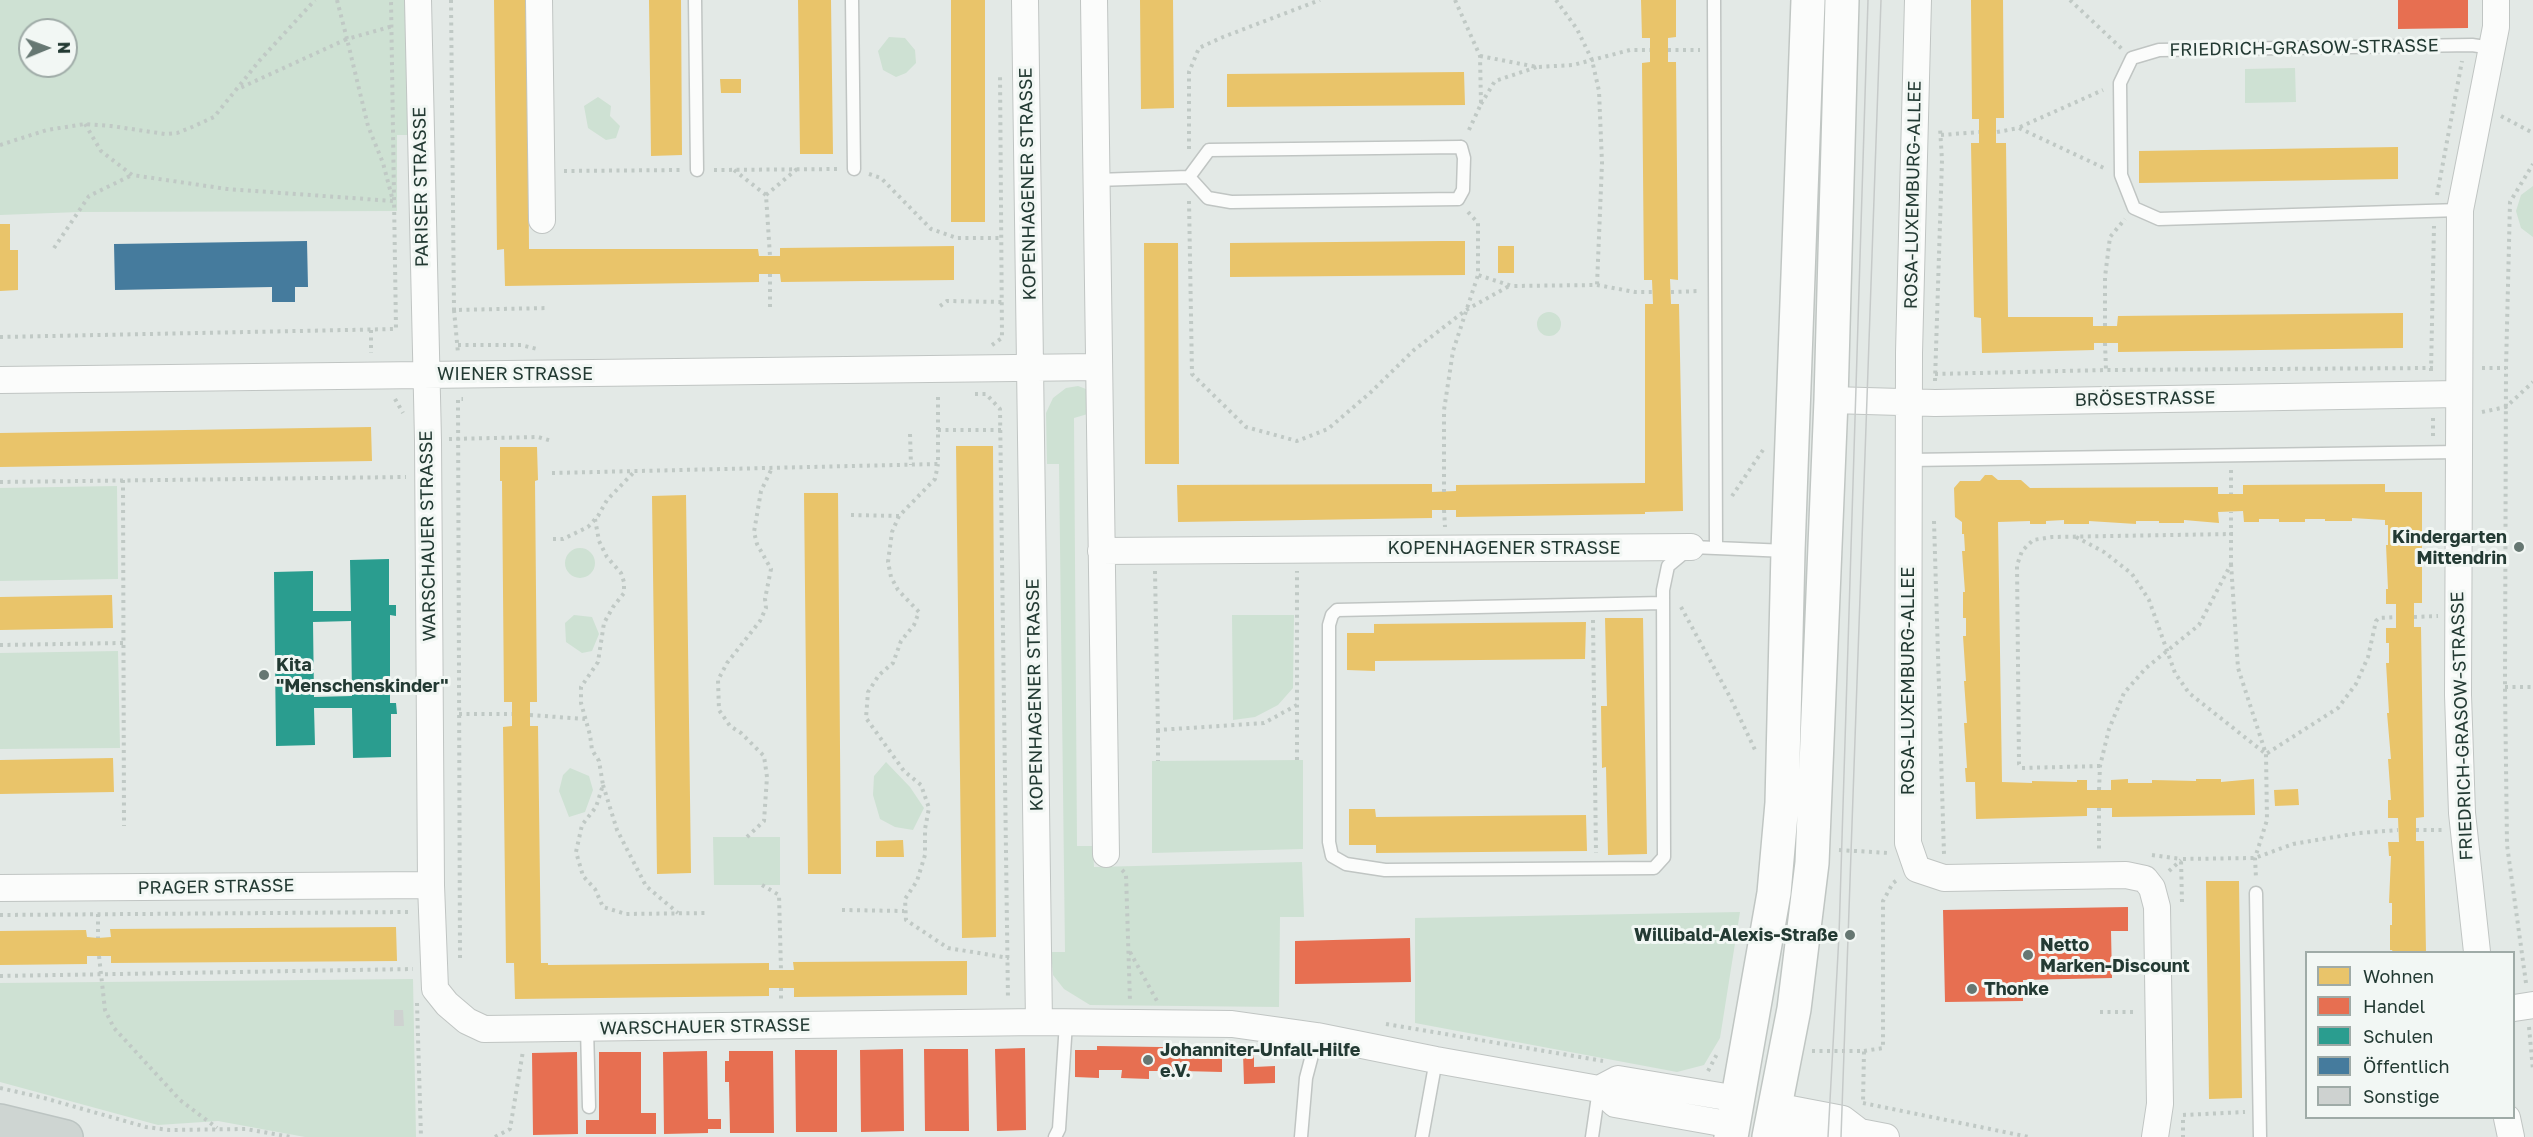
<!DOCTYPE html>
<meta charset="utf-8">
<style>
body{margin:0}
#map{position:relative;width:2533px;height:1137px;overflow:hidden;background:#e3e9e6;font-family:"Golos Text",sans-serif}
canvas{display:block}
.legend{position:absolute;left:2305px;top:951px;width:210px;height:168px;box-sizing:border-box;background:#f2f7f4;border:2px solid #9faba7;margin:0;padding:8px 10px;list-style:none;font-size:18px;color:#233a33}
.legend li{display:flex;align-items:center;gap:12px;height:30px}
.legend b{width:30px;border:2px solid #9faba7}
.north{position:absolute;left:18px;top:18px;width:60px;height:60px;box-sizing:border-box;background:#f2f7f4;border:2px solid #9faba7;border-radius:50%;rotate:89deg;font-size:16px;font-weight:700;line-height:24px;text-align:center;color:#233a33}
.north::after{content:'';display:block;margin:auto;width:21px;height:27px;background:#667772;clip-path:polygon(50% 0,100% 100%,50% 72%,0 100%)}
</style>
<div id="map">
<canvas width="2533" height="1137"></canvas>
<ul class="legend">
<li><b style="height:16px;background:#e9c46a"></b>Wohnen</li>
<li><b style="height:16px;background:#e76f51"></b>Handel</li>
<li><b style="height:16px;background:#2a9d8f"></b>Schulen</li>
<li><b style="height:16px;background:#457b9d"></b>Öffentlich</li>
<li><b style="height:16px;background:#ced2d0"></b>Sonstige</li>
</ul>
<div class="north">N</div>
</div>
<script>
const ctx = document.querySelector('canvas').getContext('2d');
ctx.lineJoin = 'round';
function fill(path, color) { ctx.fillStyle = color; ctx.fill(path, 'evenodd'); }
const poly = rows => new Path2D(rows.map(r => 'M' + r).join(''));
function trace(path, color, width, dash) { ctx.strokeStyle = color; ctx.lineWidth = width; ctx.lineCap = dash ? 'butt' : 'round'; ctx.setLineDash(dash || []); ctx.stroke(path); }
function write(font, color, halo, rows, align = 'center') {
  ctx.font = font + ' "Golos Text",sans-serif'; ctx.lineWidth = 6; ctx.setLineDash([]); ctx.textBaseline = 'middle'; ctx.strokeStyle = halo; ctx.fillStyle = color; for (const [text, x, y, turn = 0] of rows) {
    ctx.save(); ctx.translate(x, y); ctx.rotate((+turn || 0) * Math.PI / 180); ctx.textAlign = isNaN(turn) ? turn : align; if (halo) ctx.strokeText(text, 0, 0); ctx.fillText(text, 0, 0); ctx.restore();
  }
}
const green = poly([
 [0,0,409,0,410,135,397,135,397,211,79,212,0,215],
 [30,30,66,30,66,66,30,66],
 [889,37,905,38,915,50,916,63,906,73,896,77,883,70,878,51],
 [2295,68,2296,102,2245,103,2245,69],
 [598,97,611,106,610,116,620,126,616,138,606,140,588,128,584,106],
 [2533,186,2533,237,2521,228,2516,211,2521,195],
 '1537 324a12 12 0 1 1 24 0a12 12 0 1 1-24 0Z',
 [1078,386,1086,389,1090,397,1091,413,1074,418,1077,846,1093,846,1094,867,1302,862,1304,917,1280,917,1279,1007,1090,1005,1064,989,1053,975,1051,952,1065,952,1059,464,1047,464,1046,413,1053,398,1066,388],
 [117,486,118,579,0,581,0,488],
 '565 563a15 15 0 1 1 30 0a15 15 0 1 1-30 0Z',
 [574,615,592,617,599,634,592,651,582,653,566,642,565,623],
 [1232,615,1294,615,1293,688,1278,705,1255,717,1233,720],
 [118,651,120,748,0,749,0,653],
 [1303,760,1303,849,1152,853,1152,761],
 [886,762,910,787,924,808,913,830,895,827,880,819,873,795,874,776],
 [570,768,589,776,593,790,585,812,569,817,559,791,563,775],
 [713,837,780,837,780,885,714,885],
 [1740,912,1720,1038,1704,1065,1677,1072,1415,1023,1415,918],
 [413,979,416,1137,305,1137,218,1121,158,1125,0,1082,0,983]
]);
const homes = poly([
 [494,0,527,0,529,249,758,249,759,256,780,256,780,248,954,246,954,280,781,282,780,274,759,274,759,282,505,286,504,249,497,250],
 [649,0,681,0,682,155,651,156],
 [798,0,831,0,833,154,800,154],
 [951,0,985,0,985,222,951,222],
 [1140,0,1173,0,1174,108,1141,109],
 [1641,0,1676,0,1676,37,1668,38,1668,62,1676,62,1678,280,1670,279,1671,304,1679,304,1683,511,1645,512,1645,514,1456,517,1456,510,1432,510,1432,518,1178,522,1177,485,1432,484,1432,492,1456,491,1456,485,1645,483,1645,304,1653,304,1652,280,1644,280,1642,63,1650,62,1650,38,1642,38],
 [1971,0,2003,0,2004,118,1996,118,1996,143,2006,143,2008,317,2093,317,2093,326,2117,326,2118,316,2403,313,2403,348,2118,352,2118,343,2094,343,2094,350,1982,353,1981,318,1974,317,1971,143,1979,143,1979,119,1972,119],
 [1464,72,1465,105,1227,107,1227,74],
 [720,79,741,79,741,93,721,93],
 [2398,147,2398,179,2139,183,2139,151],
 [0,224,10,224,10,250,18,250,18,290,0,291],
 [1442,241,1465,241,1465,275,1230,277,1230,243],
 [1144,243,1178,243,1179,464,1145,464],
 [1498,246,1514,246,1514,273,1498,273],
 [371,427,372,461,0,467,0,433],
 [956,446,993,446,996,937,962,938],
 [500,447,537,447,538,480,535,481,537,702,530,702,530,726,538,726,541,963,548,963,548,965,769,963,769,970,794,970,793,962,967,961,967,995,794,997,794,988,769,988,769,996,515,999,514,963,506,963,503,727,512,726,512,702,504,702,502,481,500,481],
 [1985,475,1992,475,1998,480,2021,480,2030,488,2218,487,2218,494,2243,494,2243,485,2385,484,2385,492,2422,492,2422,603,2414,603,2414,627,2421,627,2424,817,2416,818,2416,841,2424,841,2426,952,2393,952,2392,950,2390,950,2390,925,2392,925,2392,903,2389,903,2391,856,2389,856,2388,842,2399,842,2398,818,2388,818,2388,800,2391,800,2388,759,2391,759,2387,713,2389,713,2386,663,2389,663,2389,643,2386,643,2386,628,2396,628,2396,604,2386,604,2386,589,2388,589,2386,545,2388,545,2388,525,2385,525,2385,520,2352,518,2352,521,2325,521,2325,519,2305,519,2305,522,2279,522,2279,519,2259,519,2259,522,2244,522,2243,511,2218,512,2219,523,2184,520,2184,523,2159,523,2159,521,2136,521,2136,524,2089,521,2089,524,2064,524,2064,520,2046,521,2046,524,2030,524,2030,521,1998,522,2002,782,2032,783,2032,781,2077,782,2077,780,2087,780,2087,790,2111,790,2111,780,2128,779,2128,783,2152,783,2152,780,2196,781,2196,779,2221,779,2221,782,2254,779,2255,815,2112,817,2112,808,2087,808,2087,816,1976,819,1975,782,1966,782,1965,768,1967,768,1964,723,1967,723,1964,681,1966,681,1963,636,1966,636,1966,618,1963,618,1963,592,1965,592,1962,551,1965,551,1964,534,1962,534,1962,522,1955,517,1954,488,1960,481,1980,481],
 [804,493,838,493,841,874,808,874],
 [686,495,691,873,657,874,652,496],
 [112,595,113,628,0,630,0,597],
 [1605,618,1643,618,1647,854,1608,855,1606,767,1602,768,1601,706,1607,706],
 [1586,622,1585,659,1375,661,1375,671,1347,670,1347,633,1374,633,1374,624],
 [113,758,114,792,0,794,0,760],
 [2298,789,2299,805,2275,806,2274,790],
 [1349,809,1375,809,1376,817,1586,815,1587,851,1376,853,1376,845,1349,845],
 [903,840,904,857,876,857,876,841],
 [2206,881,2239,881,2242,1098,2209,1099],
 [396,927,397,961,111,963,111,956,87,956,87,964,0,965,0,931,86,930,87,937,98,938,111,937,110,929]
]);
const shops = poly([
 [2398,0,2468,0,2468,28,2398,29],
 [2128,907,2128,931,2111,931,2112,978,2023,980,2023,1001,1945,1002,1943,910],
 [1410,938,1411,982,1295,984,1295,941],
 [1097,1046,1222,1048,1222,1072,1183,1071,1183,1079,1160,1079,1160,1071,1149,1071,1149,1079,1121,1078,1122,1070,1099,1070,1099,1078,1075,1077,1075,1050,1097,1050],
 [1025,1048,1026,1130,997,1131,995,1049],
 [903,1049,904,1131,861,1132,860,1050],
 [924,1049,968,1049,969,1131,925,1131],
 [795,1050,837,1050,837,1132,796,1132],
 [707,1051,708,1119,721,1119,721,1129,708,1129,708,1133,664,1134,663,1052],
 [729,1051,773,1051,774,1133,730,1133,729,1082,725,1082,725,1061,729,1061],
 [577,1052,578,1134,533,1135,532,1053],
 [599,1052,641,1052,641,1113,656,1113,656,1134,586,1134,586,1120,599,1120],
 [1243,1053,1254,1053,1254,1067,1275,1066,1275,1083,1244,1084]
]);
const schools = poly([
 [389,559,389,605,396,605,396,616,390,615,390,703,396,703,397,714,391,714,391,757,353,758,352,708,314,708,315,745,276,746,274,572,313,571,313,611,351,611,350,560],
 [351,621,352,696,314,697,313,622]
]);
const public = poly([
 [307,241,308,287,295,287,295,302,272,302,272,287,115,290,114,244]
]);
const building = poly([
 [394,1010,403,1010,404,1026,394,1026]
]);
const path = poly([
 [337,0,347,39,393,26],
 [451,0,454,310,548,308],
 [1455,0,1480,56,1481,104,1468,132],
 [1556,0,1577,29,1592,60,1599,91,1602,163,1597,285],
 [2070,0,2122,49],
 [1668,50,1700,50],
 [1480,56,1537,67,1573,65,1630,50,1650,50],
 [1481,104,1495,81,1537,67],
 [2501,116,2533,133],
 [85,124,101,151,132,175,227,189,393,201,383,163,368,126,347,39,240,88],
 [2020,127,2103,90],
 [1997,132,2019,128,2106,169],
 [1941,135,1979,132],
 [0,145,47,130,85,124,111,126,165,134,177,133,192,127,214,117,260,60,315,0],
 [1189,149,1189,72,1199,48,1223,37,1320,0],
 [714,170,838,169],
 [734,170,766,195,770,256],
 [564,171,682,170],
 [869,174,881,178,931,229,957,238,1001,238],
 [766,195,797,169],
 [2437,195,2462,61],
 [1189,201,1192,374,1246,427,1297,441,1328,429,1371,392,1414,350,1466,310,1511,285],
 [1468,212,1478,223,1478,275,1512,286,1597,285,1635,292,1652,292],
 [54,248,89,196,132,175],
 [1671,292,1700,291],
 [940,306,947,301,1002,302],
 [770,307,770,274],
 [454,310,458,353],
 [2105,326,2105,277,2110,237,2125,219],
 [371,330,371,353],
 [0,337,396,329,391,0],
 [2105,343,2106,370],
 [458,345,521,345,537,349],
 [992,345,1002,338,1000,73],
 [2482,368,2506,368],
 [2431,371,2434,226],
 [1935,374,2106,370,2433,368],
 [1935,381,1942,160,1940,128],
 [975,394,986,394,1000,409,1008,1000],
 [395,399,403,413],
 [2482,412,2506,407,2533,382],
 [2433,418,2433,437],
 [938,430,1001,430],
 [910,434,911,465],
 [449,439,538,437,552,441],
 [2231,470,2231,494],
 [552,473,938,464,938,393],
 [123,480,124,826],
 [0,482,406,477],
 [1444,492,1444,410,1453,351,1478,275],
 [1732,496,1763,450],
 [1444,510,1445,527],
 [851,515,899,516,935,479,938,464],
 [899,516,892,532,888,562,891,577,898,590,919,612,914,625,901,641,893,663,879,675,868,692,866,718,904,771,921,785,929,808,925,829,925,855,917,881,905,899,906,920,948,948,1009,958],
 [595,519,599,541,607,557,621,573,624,582,624,593,613,607,604,623,598,662,581,687,581,703,590,735,592,750,599,761,603,785,596,807,582,825,576,852,583,876,595,889,603,907,626,914,708,913],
 [1934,521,1944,854],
 [2076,537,2104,552,2132,574,2149,600,2175,673,2189,693,2266,754,2338,708,2356,684,2368,657,2376,621,2379,618,2396,617],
 [553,539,563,539,588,527,598,516,607,500,634,472],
 [2231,564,2238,668,2266,754,2267,820,2255,858,2256,878],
 [1155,571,1158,730,1264,723,1297,705,1297,571],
 [1681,607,1730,697,1756,752],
 [2414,617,2438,616],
 [1593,620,1596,853],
 [0,645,123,643],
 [2505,687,2533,687],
 [459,714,512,714],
 [530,715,585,719],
 [1158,730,1158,761],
 [1297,760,1297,705],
 [2100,766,2022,768,2019,764,2017,565,2022,551,2033,540,2052,537,2233,534],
 [603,785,617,830,646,886,678,913],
 [2099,790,2100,766,2109,729,2124,693,2146,668,2199,625,2231,564,2231,512],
 [2099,808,2099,853],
 [2416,830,2442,830],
 [747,837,764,821,767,777,764,756,741,733,730,726,719,710,718,680,727,663,760,621,766,608,765,599,771,569,757,544,754,532,761,491,772,468],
 [1839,850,1889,853],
 [2152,855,2181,859],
 [1122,870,1126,874,1130,1002],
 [2169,871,2181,860],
 [762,885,779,895,781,970],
 [2182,902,2181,859,2255,858,2293,844,2359,833,2398,830],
 [842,910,904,911],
 [98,914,98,938],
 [0,915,410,912],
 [1130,952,1157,1001],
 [99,956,105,1010,114,1028,180,1100,217,1128],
 [460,958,458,399,463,399],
 [0,976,413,969],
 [2526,983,2507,845,2505,687,2506,368,2510,202,2533,164],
 [781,988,781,1002],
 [417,1003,421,1137],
 [2100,1012,2136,1012],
 [1386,1024,1603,1061],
 [2529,1027,2533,1070],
 [1812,1051,1864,1051,1863,1103],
 [1864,1051,1883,1048,1883,901,1893,883,1897,880],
 [1708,1071,1717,1054],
 [0,1088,44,1098,146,1127,169,1130,246,1129,291,1137],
 [1863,1103,2029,1137],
 [2183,1115,2245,1112],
 [2183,1120,2183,1137],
 [495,1137,510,1129,523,1051]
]);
const lane = poly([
 [695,0,697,170],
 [852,0,854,169],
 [1461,147,1464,158,1463,190,1458,199,1231,202,1208,198,1189,177,1209,150,1461,147],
 [1096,180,1189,177],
 [2460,210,2159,219,2134,208,2121,175,2120,83,2132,58,2159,50,2472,45,2492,48],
 [1909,460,2458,452],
 [1716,548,1787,551],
 [1663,603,1337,610,1332,615,1329,625,1329,842,1332,856,1346,864,1385,870,1654,868,1664,857,1663,590,1668,566,1691,547,1716,548,1714,0],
 [2256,893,2260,1137],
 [587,1028,589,1107],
 [1055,1137,1059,1129,1066,1023],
 [1301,1137,1306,1078,1317,1036],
 [1422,1137,1436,1060],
 [1592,1137,1599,1089]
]);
const street = poly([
 [418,0,428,440,431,885,435,989,447,1004,467,1021,484,1029,1039,1022,1232,1024,1317,1036,1436,1060,1599,1089,1615,1104,1733,1125],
 [539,0,542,220],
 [1025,0,1039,1022],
 [1094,0,1106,854],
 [1918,0,1909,353,1908,843,1917,869,1944,878,2126,875,2145,879,2152,888,2157,907,2160,1104,2155,1137],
 [0,380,1099,367],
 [1831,400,1935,403,2458,394],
 [1101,551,1691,547],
 [0,888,431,885],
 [2477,952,2462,813,2458,695,2460,210,2496,27,2496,0],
 [2514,1008,2533,1005],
 [1599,1089,1618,1079,1738,1099],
 [1775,1106,1843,1119,1860,1132,1886,1137],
 [2507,1118,2511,1137],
 [1770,1131,1832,1137]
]);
const secondary = poly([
 [1731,1137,1774,893,1782,803,1788,551,1808,0],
 [1769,1137,1794,1009,1812,863,1831,400,1842,0]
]);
const primary = poly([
 [0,1121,66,1137]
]);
const tram = poly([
 [1828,1137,1839,935,1868,0],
 [1841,1137,1881,0]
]);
const markers = [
 [2519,547,6,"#667772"],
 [264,675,6,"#667772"],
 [1850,935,6,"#667772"],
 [2028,955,6,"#667772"],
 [1972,989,6,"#667772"],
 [1148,1060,6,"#667772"]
];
const streetNames = [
 ["FRIEDRICH-GRASOW-STRASSE",2304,48,-1],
 ["KOPENHAGENER STRASSE",1028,184,-91],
 ["PARISER STRASSE",421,187,-91],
 ["ROSA-LUXEMBURG-ALLEE",1913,195,-89],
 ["WIENER STRASSE",515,374],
 ["BRÖSESTRASSE",2145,399,-1],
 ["WARSCHAUER STRASSE",428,536,-91],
 ["KOPENHAGENER STRASSE",1504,548],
 ["ROSA-LUXEMBURG-ALLEE",1908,681,-90],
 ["KOPENHAGENER STRASSE",1035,695,-91],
 ["FRIEDRICH-GRASOW-STRASSE",2462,726,-92],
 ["PRAGER STRASSE",216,887,-1],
 ["WARSCHAUER STRASSE",705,1027,-1]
];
const poiNames = [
 ["Kindergarten",2507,537,"right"],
 ["Mittendrin",2507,558,"right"],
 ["Kita",276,665],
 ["\"Menschenskinder\"",276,686],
 ["Willibald-Alexis-Straße",1838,935,"right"],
 ["Netto",2040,945],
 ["Marken-Discount",2040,966],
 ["Thonke",1984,989],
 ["Johanniter-Unfall-Hilfe",1160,1050],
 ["e.V.",1160,1071]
];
fill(green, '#cee1d3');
fill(homes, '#e9c46a');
fill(shops, '#e76f51');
fill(schools, '#2a9d8f');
fill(public, '#457b9d');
fill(building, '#ced2d0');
trace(lane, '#c0c5c3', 15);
trace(street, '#c0c5c3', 28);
trace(secondary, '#c0c6c3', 36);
trace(primary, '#bcc4c2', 36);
trace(path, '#c0c9c5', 4, [3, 4.5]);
trace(lane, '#fbfcfb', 12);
trace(street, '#fbfcfb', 26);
trace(secondary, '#fbfcfb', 33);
trace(primary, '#ced5d2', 33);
trace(tram, '#c6cac9', 1.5);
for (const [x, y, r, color] of markers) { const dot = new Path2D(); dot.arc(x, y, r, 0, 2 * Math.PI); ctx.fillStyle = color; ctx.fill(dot); trace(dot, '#f2f7f4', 2); }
write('18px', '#233a33', '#f2f7f4', streetNames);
write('bold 18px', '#233a33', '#f2f7f4', poiNames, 'left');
</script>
